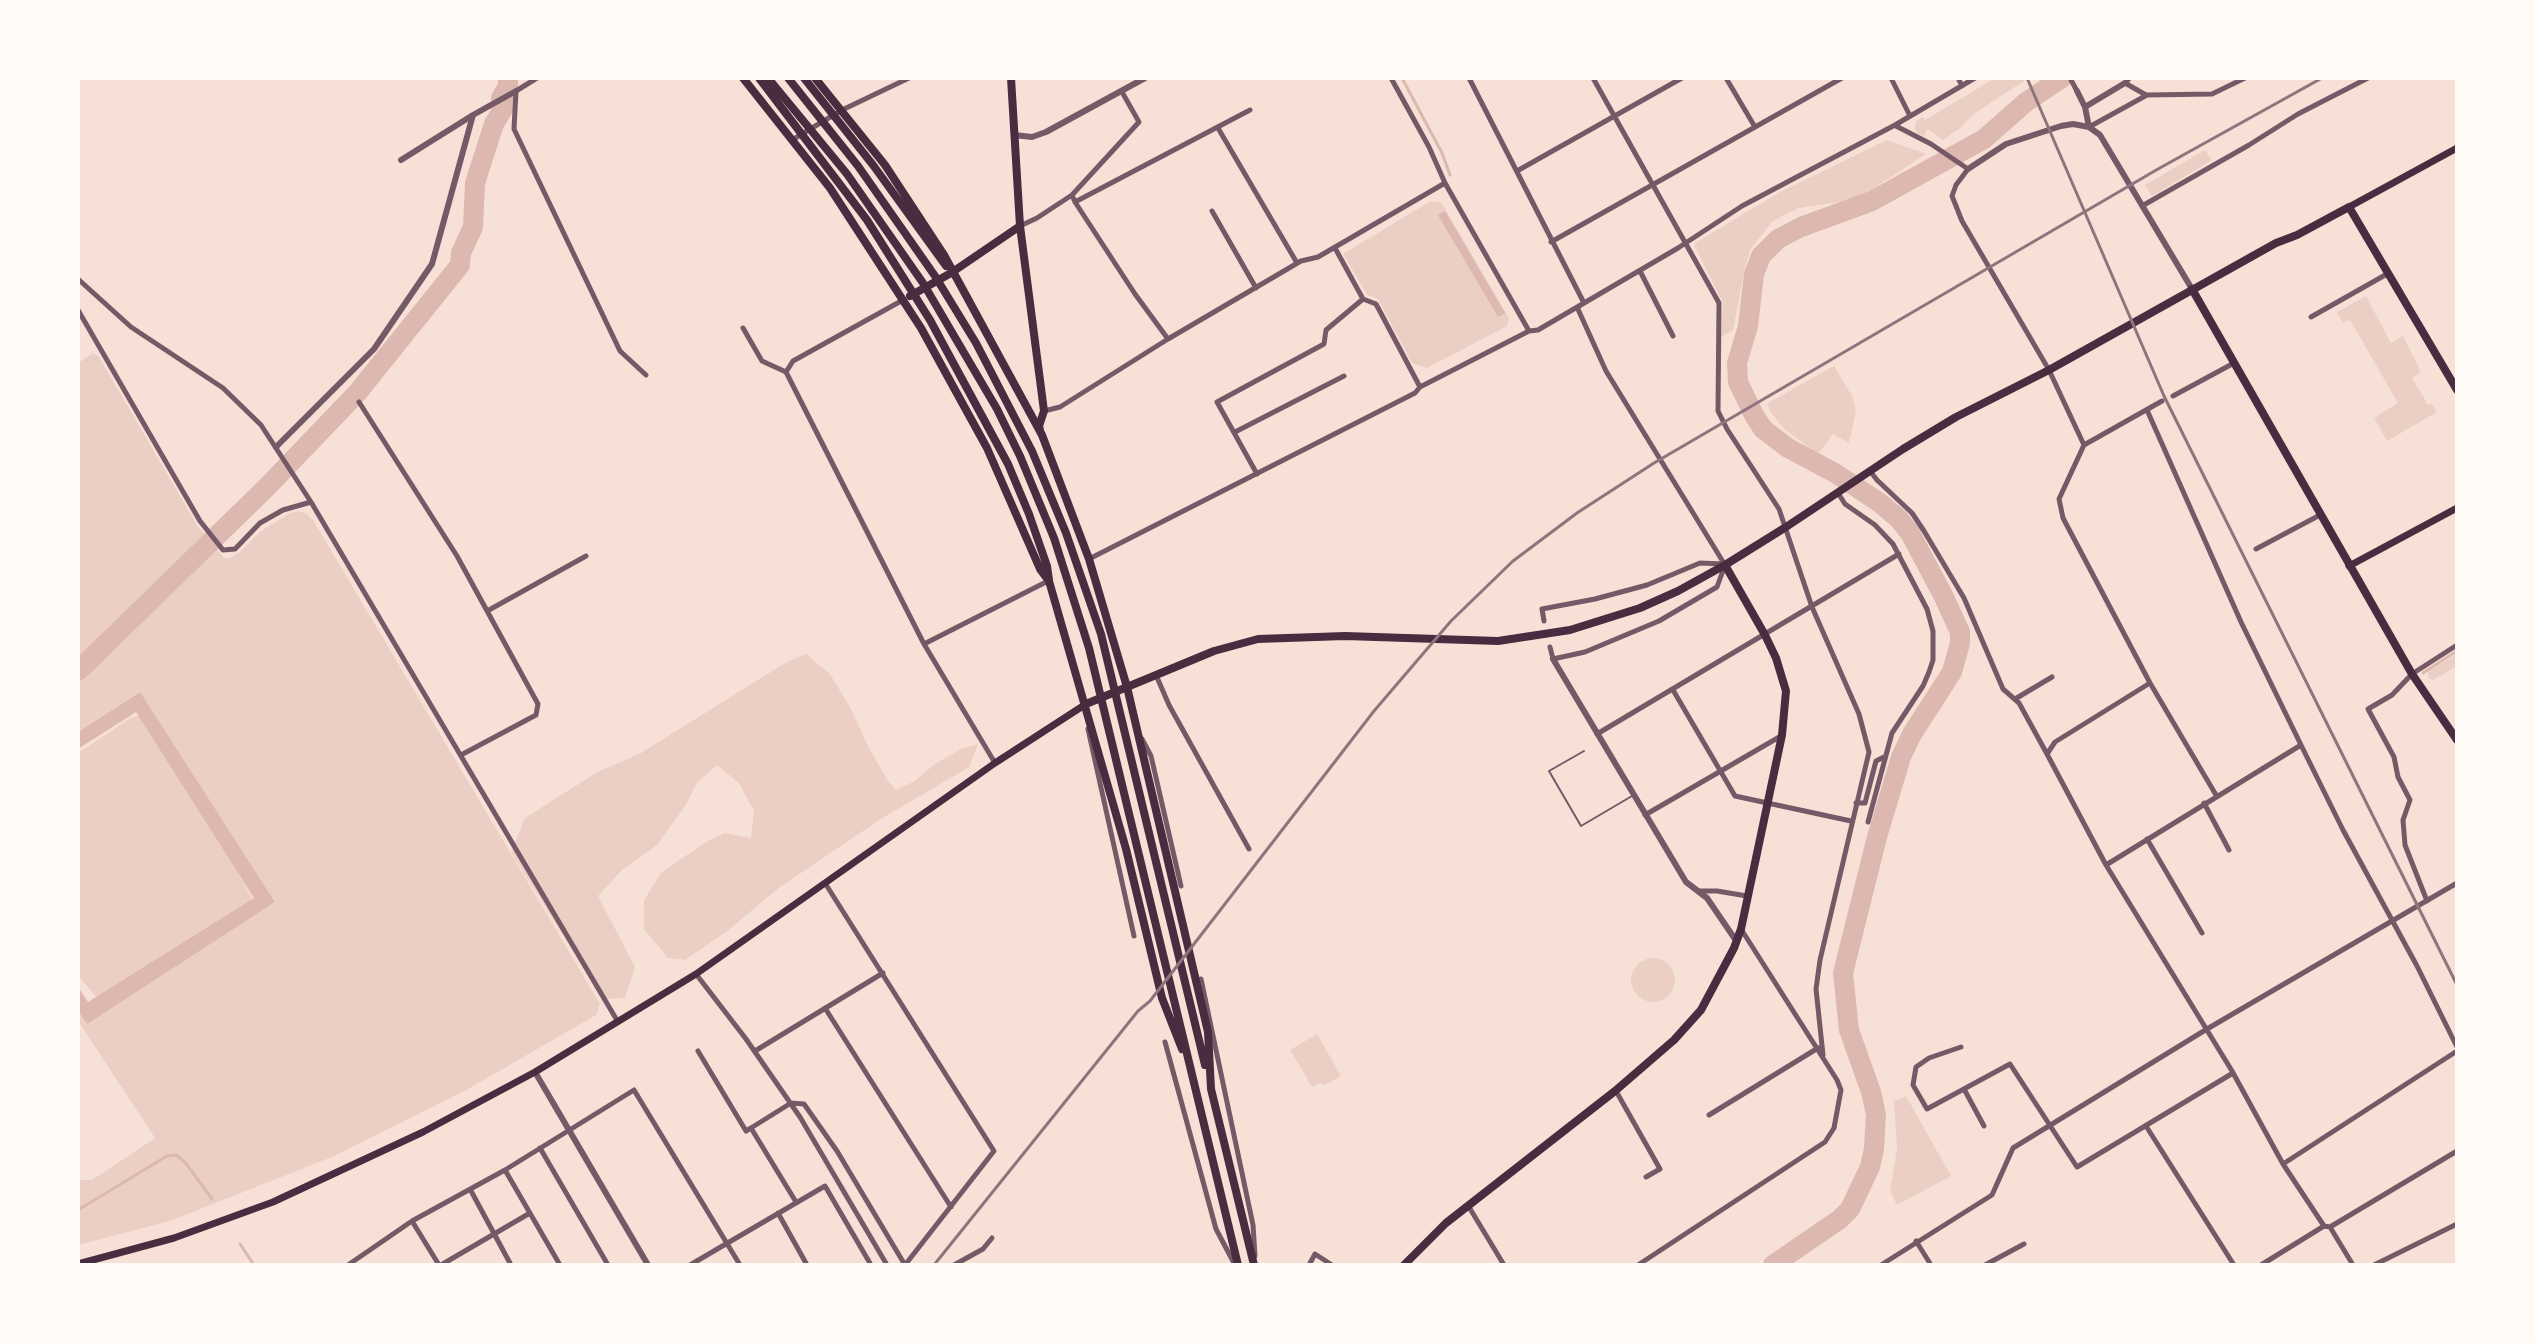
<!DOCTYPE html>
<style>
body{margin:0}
#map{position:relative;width:2535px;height:1343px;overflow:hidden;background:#f7e1d7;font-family:"Public Sans",sans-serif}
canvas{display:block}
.frame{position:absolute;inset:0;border:80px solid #fffaf5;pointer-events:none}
</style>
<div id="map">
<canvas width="2535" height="1343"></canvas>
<div class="frame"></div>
</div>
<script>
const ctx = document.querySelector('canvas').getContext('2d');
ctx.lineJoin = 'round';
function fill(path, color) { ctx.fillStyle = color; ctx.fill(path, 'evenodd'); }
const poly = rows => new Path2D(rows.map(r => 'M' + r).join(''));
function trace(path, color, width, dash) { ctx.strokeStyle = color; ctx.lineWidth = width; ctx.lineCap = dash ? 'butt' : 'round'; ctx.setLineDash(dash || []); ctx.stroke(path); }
const green = poly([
 [1995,78,2023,78,2024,81,1972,115,1962,127,1943,140,1927,129,1924,136,1917,133,1915,128,1916,121,1923,117,1925,120],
 [1887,140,1926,154,1870,191,1846,201,1799,208,1773,221,1751,248,1745,267,1733,330,1721,337,1723,303,1695,247,1695,243,1780,192],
 [2205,150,2212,160,2152,196,2145,185],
 [1431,201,1441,202,1509,318,1507,326,1427,368,1412,363,1378,299,1367,295,1343,254],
 [2366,296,2391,343,2403,336,2421,372,2412,378,2428,405,2431,403,2437,412,2387,441,2374,418,2398,403,2350,320,2343,323,2337,312],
 [93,353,99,357,197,525,224,558,230,558,240,552,260,532,290,513,299,511,307,514,313,520,600,1004,596,1015,463,1092,332,1157,170,1221,78,1245,78,1180,92,1180,155,1138,78,1021,78,1010,87,1023,275,902,139,692,78,732,78,363],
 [1834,366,1852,396,1856,411,1849,443,1833,434,1818,454,1783,428,1770,411,1768,403],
 [806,654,830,674,851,709,870,750,888,781,896,790,913,782,935,764,961,749,978,744,969,767,881,819,780,887,726,932,685,960,668,958,644,929,644,900,662,872,703,844,724,833,751,838,754,811,739,783,717,765,697,783,684,808,657,845,622,870,598,896,635,967,625,998,603,999,511,852,525,818,596,773,641,753,787,662],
 [2457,654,2457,666,2433,680,2429,678,2428,672],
 [140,715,232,862,254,902,100,1001,78,976,78,753,129,719],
 '1631 980a22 22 0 1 1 44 0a22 22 0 1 1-44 0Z',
 [1317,1034,1341,1076,1325,1085,1319,1083,1312,1087,1290,1050],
 [1906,1096,1951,1176,1897,1205,1890,1191,1897,1149,1894,1101]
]);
const water = poly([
 [1445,211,1505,313,1498,317,1438,215],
 [140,692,275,902,87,1024,78,1010,78,987,88,1002,254,898,136,712,78,749,78,732]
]);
const stream = poly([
 [1402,78,1442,153,1450,175],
 [2423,673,2457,651],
 [78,1210,167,1156,176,1155,185,1162,212,1199],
 [240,1244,254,1265]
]);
const river = poly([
 [78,671,268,486,358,392,460,265,461,253,473,227,475,183,494,124,506,104,501,98,508,86,508,78],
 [1773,1265,1840,1219,1850,1209,1870,1167,1874,1149,1876,1115,1871,1092,1849,1030,1843,973,1877,837,1901,757,1912,734,1952,672,1960,643,1960,632,1942,593,1910,533,1899,519,1880,503,1835,473,1788,448,1763,429,1754,415,1738,382,1737,363,1748,326,1754,274,1761,256,1778,239,1801,227,1872,201,1984,139,2026,102,2062,78]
]);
const service = poly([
 [1584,751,1549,771,1581,826,1632,796]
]);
const minor = poly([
 [537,78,516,91,514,129,620,351,646,375],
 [1391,78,1429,147,1445,183,1529,331],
 [1469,78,1584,303],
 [1593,78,1719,303,1718,411,1727,429,1779,509,1812,607,1859,714,1869,752,1820,960,1816,989,1823,1055],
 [1726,78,1755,127],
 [1891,78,1910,116],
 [1958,78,1962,86],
 [2070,78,2077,91],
 [2125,83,2146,95],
 [1896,126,1931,144,1968,169,1956,185,1952,196,1962,221,2049,370,2084,445],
 [2089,127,2147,95,2212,94,2245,78],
 [1218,128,1297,263],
 [792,140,842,110,909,78],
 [1517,171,1682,78],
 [1072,195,1075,202,1250,110],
 [1075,202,1135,294,1168,339],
 [2142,206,2249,145,2298,114,2368,78],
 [1212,211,1256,288],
 [1020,226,1037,218,1072,195,1139,122,1122,92],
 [1551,242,1842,78],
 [1335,248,1363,299,1376,304,1420,387],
 [1640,271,1673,336],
 [78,279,131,327,223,388,261,425,311,502,618,1022],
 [1577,307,1606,371,1725,565],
 [78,310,200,521,223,550,235,549,260,523,283,510,311,502],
 [2311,317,2387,274],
 [743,328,762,361,786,372,924,644,995,763],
 [786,372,793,361,903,300],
 [2173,396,2234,363],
 [2162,401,2084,445,2059,499,2063,518,2150,683,2216,795],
 [359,402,457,556,538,704,536,715,461,755],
 [2147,410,2241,622,2301,745],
 [1044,411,1060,407,1168,339,1301,261,1318,257,1445,183],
 [1235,432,1344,376],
 [1870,471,1877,480,1912,513,1924,531,1964,598,2003,689,2019,703,2047,754],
 [1257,474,1217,402,1324,344,1326,330,1363,299],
 [1838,493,1845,504,1875,525,1893,544,1927,609,1933,631,1933,660,1929,672,1923,686,1892,733,1868,822],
 [2256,549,2320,515],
 [1089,559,1415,393,1420,387,1529,331,1538,330,1678,248,1742,206,1895,125,1975,78],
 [489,610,586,556],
 [1544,621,1542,609,1595,599,1647,585,1700,563,1724,564],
 [924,644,1048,581],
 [1550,647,1553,659,1585,652,1659,621,1717,587,1725,565],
 [1156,675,1169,705,1249,849],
 [2150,683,2055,742,2047,754,2106,865,2232,1071,2283,1164,2324,1226,2330,1227,2353,1265],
 [1673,690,1735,796,1851,821],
 [2015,699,2052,677],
 [1088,729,1134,936],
 [1597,734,1899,554],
 [1142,739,1151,756,1181,886],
 [1856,803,1865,803,1876,761,1884,757],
 [2204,803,2229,850],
 [1645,815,1781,736],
 [2147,839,2202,933],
 [2106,865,2301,745,2343,830,2417,966,2457,1047],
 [1698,891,1717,891,1747,896],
 [2427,901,2405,845,2403,820,2410,800,2398,777,2394,757,2368,709,2392,695,2412,674,2457,645],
 [696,974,746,1039,800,1117,887,1265],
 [1201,979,1253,1225,1255,1256],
 [825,1008,951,1207],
 [1165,1042,1216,1229,1235,1265],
 [1961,1047,1929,1058,1916,1067,1913,1085,1927,1109,2010,1064,2077,1167,2233,1073],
 [698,1051,746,1131,751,1128],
 [755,1051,883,973],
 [1964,1089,1984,1126],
 [1616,1091,1660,1169,1646,1177],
 [1709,1115,1818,1048],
 [2146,1126,2234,1265],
 [540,1148,608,1265],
 [2283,1164,2457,1051],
 [505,1170,560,1265],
 [470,1189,511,1265],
 [796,1202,751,1128,791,1103,804,1104,837,1151,905,1265,994,1151,825,883],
 [1469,1207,1504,1265],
 [778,1213,807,1265],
 [412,1221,439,1265],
 [2330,1227,2457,1151],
 [1916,1241,1931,1265],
 [348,1265,412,1221,505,1170,634,1090,740,1265],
 [441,1265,530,1213],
 [690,1265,825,1186,871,1265],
 [954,1265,983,1249,992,1238],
 [1309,1265,1315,1254,1332,1265],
 [1638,1265,1825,1142,1834,1128,1841,1090,1837,1080,1741,929],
 [1881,1265,1992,1195,2013,1148,2207,1029,2457,883],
 [1985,1265,2024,1244],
 [2261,1265,2324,1226],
 [2374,1265,2457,1224]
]);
const tertiary = poly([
 [2077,91,2085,107,2089,127],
 [2085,107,2125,83,2129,78],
 [1014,135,1032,137,1046,132,1145,78],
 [401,160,473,115],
 [1968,169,2006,144,2061,126,2073,124,2089,127,2100,135,2192,289],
 [276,447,374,349,432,264,473,115,516,91],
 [1553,659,1686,882,1707,898,1737,942],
 [535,1072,648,1265]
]);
const secondary = poly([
 [2349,207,2457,148],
 [2349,566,2457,508],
 [78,1264,174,1238,273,1202,423,1132,535,1072,696,974,995,763,1086,704]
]);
const trunk = poly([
 [743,78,830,188,921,328,987,448,1040,569,1049,581,1126,849,1162,998,1182,1049],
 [759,78,867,220,930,320,1008,464,1029,514,1047,566,1049,580],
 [768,78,847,174,923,283,997,409,1020,456,1054,538,1089,648,1238,1265],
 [788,78,858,166,935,276,976,343,1032,451,1066,533,1101,634,1205,1065],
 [804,78,873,165,946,266],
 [815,78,885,165,944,255,1042,435,1089,559,1127,687,1182,921,1208,1032,1211,1089,1254,1265],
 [1011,78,1020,226,1044,411,1039,426,1040,430],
 [2192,289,2412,674,2457,740],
 [910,296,951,273,1020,226],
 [1086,704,1214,651,1258,639,1345,636,1498,641,1570,630,1640,608,1678,591,1725,565,1786,527,1903,449,1956,417,2049,370,2276,243,2297,235,2349,207,2457,390],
 [1404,1265,1446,1223,1615,1091,1674,1040,1701,1010,1734,948,1741,929,1782,735,1786,691,1776,658,1765,635,1725,565]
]);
const rail = poly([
 [2027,78,2164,396,2457,985],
 [934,1265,1138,1011,1150,1001,1374,711,1451,621,1513,561,1577,513,1654,463,2158,169,2322,78]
]);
fill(green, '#ebcfc5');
fill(water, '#dcb8b0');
trace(stream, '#dcb8b0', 3);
trace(river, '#dcb8b0', 20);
trace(service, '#755966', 2);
trace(minor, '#755966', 5);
trace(tertiary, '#755966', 6);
trace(secondary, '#4a2c40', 7);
trace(trunk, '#4a2c40', 8);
trace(rail, '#8f747c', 3);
</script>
